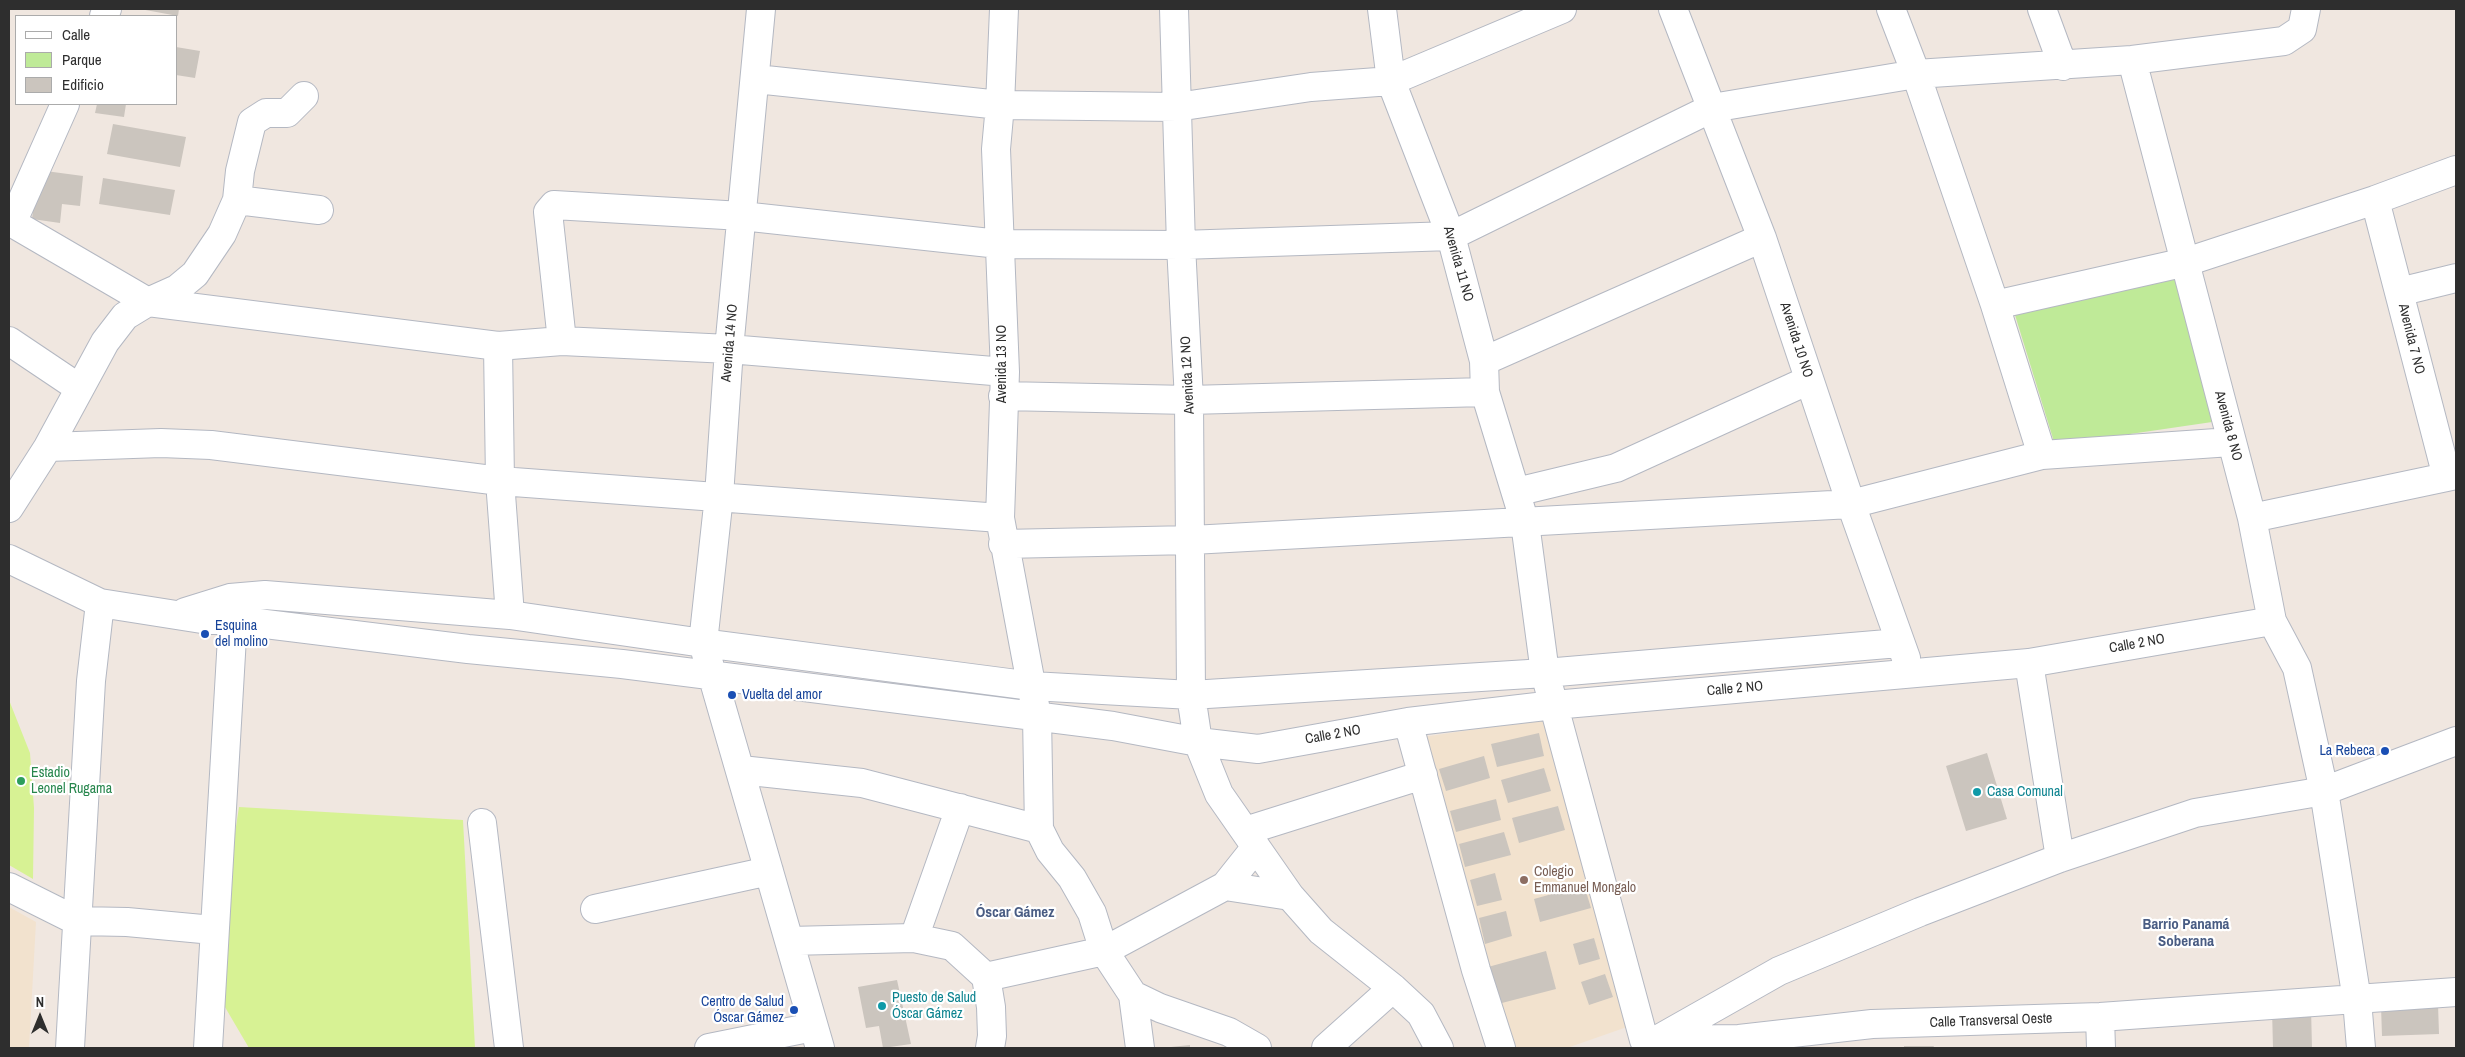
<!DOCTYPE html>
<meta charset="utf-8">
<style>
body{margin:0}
#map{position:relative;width:2465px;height:1057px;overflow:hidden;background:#f0e7e0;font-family:"Archivo Narrow",sans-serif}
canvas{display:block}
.frame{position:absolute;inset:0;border:10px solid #2e2e2e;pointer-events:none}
.legend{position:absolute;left:15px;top:15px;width:162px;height:90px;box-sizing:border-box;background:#fff;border:1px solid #ababab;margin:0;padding:6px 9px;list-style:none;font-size:15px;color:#2e2e2e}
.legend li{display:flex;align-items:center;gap:10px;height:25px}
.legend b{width:25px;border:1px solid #ababab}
.north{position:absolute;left:15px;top:992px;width:50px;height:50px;-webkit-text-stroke:4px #fff;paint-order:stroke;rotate:0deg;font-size:14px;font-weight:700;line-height:20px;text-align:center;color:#2e2e2e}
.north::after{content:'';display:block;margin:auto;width:18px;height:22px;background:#2e2e2e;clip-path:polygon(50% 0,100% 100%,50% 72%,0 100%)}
</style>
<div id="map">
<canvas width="2465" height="1057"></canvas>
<div class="frame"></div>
<ul class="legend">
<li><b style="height:6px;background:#fff"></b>Calle</li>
<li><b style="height:14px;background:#bfea98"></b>Parque</li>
<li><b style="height:14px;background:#cbc5be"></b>Edificio</li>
</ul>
<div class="north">N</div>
</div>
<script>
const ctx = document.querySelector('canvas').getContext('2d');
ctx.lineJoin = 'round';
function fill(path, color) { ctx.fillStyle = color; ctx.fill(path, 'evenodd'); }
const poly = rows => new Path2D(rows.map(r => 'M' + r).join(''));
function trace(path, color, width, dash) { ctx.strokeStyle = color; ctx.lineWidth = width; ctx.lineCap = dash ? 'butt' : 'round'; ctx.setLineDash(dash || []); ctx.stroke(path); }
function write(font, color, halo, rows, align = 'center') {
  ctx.font = font + ' "Archivo Narrow",sans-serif'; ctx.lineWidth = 4.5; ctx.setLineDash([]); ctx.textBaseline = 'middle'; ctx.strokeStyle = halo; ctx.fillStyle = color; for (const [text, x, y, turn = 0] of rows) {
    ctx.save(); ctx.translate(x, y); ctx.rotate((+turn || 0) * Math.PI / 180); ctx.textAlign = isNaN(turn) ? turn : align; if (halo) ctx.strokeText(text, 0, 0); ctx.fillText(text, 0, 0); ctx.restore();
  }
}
const education = poly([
 [1545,719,1627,1027,1567,1048,1509,1048,1423,737],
 [9,907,36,922,29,1048,9,1048]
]);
const green = poly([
 [2175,275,2219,421,2055,445,2015,315]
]);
const pitch = poly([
 [9,700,30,753,34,808,33,879,9,865],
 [239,807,463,820,475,1048,249,1048,212,985]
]);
const building = poly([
 [140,9,179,9,178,16],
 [176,47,200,51,195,78,176,75],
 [97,104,126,104,124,117,95,113],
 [113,124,186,137,180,167,107,154],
 [38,170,83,176,80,206,62,204,60,223,32,219],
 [103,178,175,190,170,215,99,204],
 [1539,733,1544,756,1497,767,1491,744],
 [1987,753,2007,819,1966,831,1946,766],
 [1484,756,1490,778,1446,791,1439,769],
 [1544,768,1551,791,1508,803,1501,780],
 [1496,799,1501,820,1456,832,1450,811],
 [1558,806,1565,830,1519,843,1512,818],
 [1504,832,1511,855,1465,867,1459,844],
 [1495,873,1502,900,1477,906,1470,880],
 [1584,885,1591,908,1540,922,1534,899],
 [1506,911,1512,936,1485,944,1479,918],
 [1594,938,1600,959,1579,965,1573,944],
 [1546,951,1556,989,1498,1004,1488,967],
 [1605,974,1613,997,1589,1005,1581,982],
 [897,980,911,1044,883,1048,879,1026,866,1028,858,987],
 [2438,1004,2439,1034,2382,1036,2381,1006],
 [2311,1008,2312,1048,2273,1048,2272,1009],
 [1190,1045,1190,1048,1171,1048,1171,1047],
 [1904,1046,1934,1046,1933,1048,1904,1048]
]);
const minor = poly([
 [761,9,729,349,719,496,703,643,820,1048],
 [1004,9,1000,105,996,149,1005,372,1000,518,1037,716,1039,829],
 [1174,9,1181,245,1189,400,1191,695,1198,742,1219,794,1290,896,1321,931,1393,988,1421,1014,1439,1048],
 [1382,9,1391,81,1451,236,1484,361,1485,392,1525,523,1545,673,1644,1040],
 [1673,9,1762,238,1851,504,1906,658],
 [1891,9,1916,74,1995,305,2042,455],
 [2042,9,2063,66],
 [104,16,107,9],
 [2132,60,2252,518,2272,621,2297,668,2324,791,2357,1000,2361,1048],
 [756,79,1000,105,1177,107,1311,87,1391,81,1562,9],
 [237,200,319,210],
 [2375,200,2447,477],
 [9,221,148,302,498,346,562,341,729,349,1005,372],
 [12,223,65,104],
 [2399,292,2456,278],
 [1995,305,2186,262,2375,200,2456,170],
 [9,341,79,388],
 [562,341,548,212,554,205,742,216,999,244,1181,245,1451,236,1712,108,1916,74,2132,60,2284,41,2302,29,2306,9],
 [498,346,500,481,510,615],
 [1484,361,1762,238],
 [1003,396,1189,400,1485,392],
 [48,447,161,443,211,445,500,481,1000,518],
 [1516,492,1616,468,1809,380],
 [9,508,48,447,105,342,125,316,148,302,177,289,195,274,222,234,237,200,240,171,252,122,266,113,287,113,304,96],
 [2252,518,2456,475],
 [1003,544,1192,540,1851,504,2042,455,2231,442],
 [9,559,100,603,208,620,233,620,468,649,622,664,1113,726,1198,742,1258,749,1408,722,1554,705,2029,663,2272,621],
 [185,612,230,598,265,595,510,615,703,643,1032,686,1191,695,1545,673,1899,643],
 [2029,663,2060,858],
 [1408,722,1476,970,1501,1048],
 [741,770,862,783,1039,829,1050,851,1072,878,1092,913,1104,951,1133,995,1140,1048],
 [482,823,509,1048],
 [1245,831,1423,775],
 [1225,886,1256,847],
 [9,887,77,921,127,922,213,930],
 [595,909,769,871],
 [914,938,960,808],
 [789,941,914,938,952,946,986,977,991,1007,992,1036,990,1048],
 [986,977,1104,951,1225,886,1290,896],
 [1133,995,1160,1008,1229,1032,1257,1048],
 [2100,1017,2101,1048],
 [1657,1040,1779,971,1920,912,2060,858,2195,813,2324,791,2456,741],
 [1657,1040,1739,1039,1872,1024,2100,1017,2456,992],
 [70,1048,91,681,100,603],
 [208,1048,233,620],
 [709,1048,813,1027],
 [1326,1048,1393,988]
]);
const markers = [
 [205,634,5,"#1a4fb4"],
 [732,695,5,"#1a4fb4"],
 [2385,751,5,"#1a4fb4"],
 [21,781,5,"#2e9e5b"],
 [1977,792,5,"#0f9aa8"],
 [1524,880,5,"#8d6e63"],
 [882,1006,5,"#0f9aa8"],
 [794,1010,5,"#1a4fb4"]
];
const streetNames = [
 ["Avenida 11 NO",1458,264,74],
 ["Avenida 7 NO",2411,339,76],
 ["Avenida 10 NO",1796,340,72],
 ["Avenida 14 NO",730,343,-85],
 ["Avenida 13 NO",1002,364,-90],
 ["Avenida 12 NO",1188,375,-93],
 ["Avenida 8 NO",2228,426,75],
 ["Calle 2 NO",2137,644,-10],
 ["Calle 2 NO",1735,689,-5],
 ["Calle 2 NO",1333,735,-10],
 ["Calle Transversal Oeste",1991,1021,-2]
];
const transitNames = [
 ["Esquina",215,626],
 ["del molino",215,642],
 ["Vuelta del amor",742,695],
 ["La Rebeca",2375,751,"right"],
 ["Centro de Salud",784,1002,"right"],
 ["Óscar Gámez",784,1018,"right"]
];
const leisureNames = [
 ["Estadio",31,773],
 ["Leonel Rugama",31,789]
];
const cultureNames = [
 ["Casa Comunal",1987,792],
 ["Puesto de Salud",892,998],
 ["Óscar Gámez",892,1014]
];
const educationNames = [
 ["Colegio",1534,872],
 ["Emmanuel Mongalo",1534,888]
];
const neighbourhoodNames = [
 ["Óscar Gámez",1015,913],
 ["Barrio Panamá",2186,925],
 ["Soberana",2186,942]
];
fill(education, '#f2e2ce');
fill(green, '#bfea98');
fill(pitch, '#d7f294');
fill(building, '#cbc5be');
trace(minor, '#b4b8c2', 30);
trace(minor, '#fff', 28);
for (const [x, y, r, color] of markers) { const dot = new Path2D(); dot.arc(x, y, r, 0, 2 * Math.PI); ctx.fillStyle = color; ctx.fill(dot); trace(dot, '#fff', 2); }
write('14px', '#2e2e2e', '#fff', streetNames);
write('14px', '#164399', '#fff', transitNames, 'left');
write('14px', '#27864d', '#fff', leisureNames, 'left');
write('14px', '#0d838f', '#fff', cultureNames, 'left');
write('14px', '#785e54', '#fff', educationNames, 'left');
write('bold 15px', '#495c83', '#fff', neighbourhoodNames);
</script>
